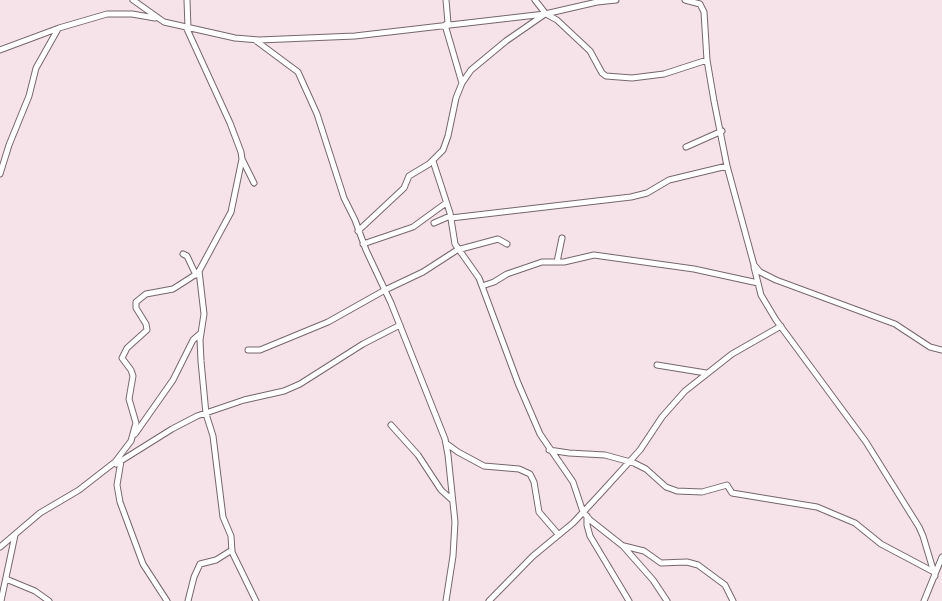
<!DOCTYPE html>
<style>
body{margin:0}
canvas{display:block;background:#f5e3e9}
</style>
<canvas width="942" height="601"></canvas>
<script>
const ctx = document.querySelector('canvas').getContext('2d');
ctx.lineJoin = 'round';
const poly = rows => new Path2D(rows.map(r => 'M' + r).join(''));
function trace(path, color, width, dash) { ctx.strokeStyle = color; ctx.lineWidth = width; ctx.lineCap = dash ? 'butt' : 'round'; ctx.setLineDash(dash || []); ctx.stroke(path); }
const minor = poly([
 [133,0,164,22,235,38,259,40,355,36,545,14,597,2,616,0],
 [187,0,188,28],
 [446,0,448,23,445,25,462,83],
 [535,0,546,14,557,20,590,51,602,73,606,76,632,78,664,74,707,60],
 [685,0,700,4,704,12,707,60,714,101,727,166,754,265,760,272,776,280,895,324,930,347,942,350],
 [255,40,298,72,317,114,344,198,355,220,366,250,391,303,445,439,448,455,455,522,453,556,446,601],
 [0,50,59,28,107,14,132,14,155,18],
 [686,147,722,131],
 [242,159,254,183],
 [433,161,450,213,455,244,479,278,518,383,540,434,573,482,583,512,590,520,623,546,653,580,667,601],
 [0,174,9,145,29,96,36,68,58,29],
 [451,218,631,197,647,193,669,180,727,166],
 [434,223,450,216],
 [358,231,404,188,409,176,429,164,443,150,448,136,456,98,462,83,471,70,506,41,545,14],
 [363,244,413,227,446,203],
 [183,254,187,256,196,275],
 [557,262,562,238],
 [754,267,761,295,776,320,866,442,919,527,923,536,935,576],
 [199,271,204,314,200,340,201,361,206,414,213,436,221,501,223,517,231,536,232,552,256,601],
 [482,286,494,282,507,274,542,262,564,262,594,255,694,269,758,283],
 [248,350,260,350,328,322,385,290,423,272,457,250,498,239,507,244],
 [657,365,706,373],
 [391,425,418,455,441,490,452,500],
 [135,434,173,380,193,340,201,333],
 [447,444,458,452,484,466,519,469,530,474,534,482,539,512,558,534],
 [549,450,569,453,605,455,634,463,646,469,666,487,677,491,702,492,727,485,732,493,817,507,855,523,881,544,932,571],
 [121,461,117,485,120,502,143,564,167,601],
 [116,464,172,429,197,416,244,400,284,391,300,384,363,344,400,325],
 [587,516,587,525,590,536,629,601],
 [624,546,644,551,661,563,687,562,698,565,725,585,733,601],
 [0,547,40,513,79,490,115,462,131,441,136,423,129,399,133,376,131,370,122,358,127,348,147,330,146,324,136,308,136,302,146,294,173,289,198,273,231,212,242,159,241,152,230,123,186,27],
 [6,579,35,591,49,601],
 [1,601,15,535],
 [188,601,194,577,200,564,216,560,232,550],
 [489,601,533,556,573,523,600,494,640,450,662,417,685,391,732,354,781,326],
 [924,601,942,557]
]);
trace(minor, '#76676d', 7);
trace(minor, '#fff', 5);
</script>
